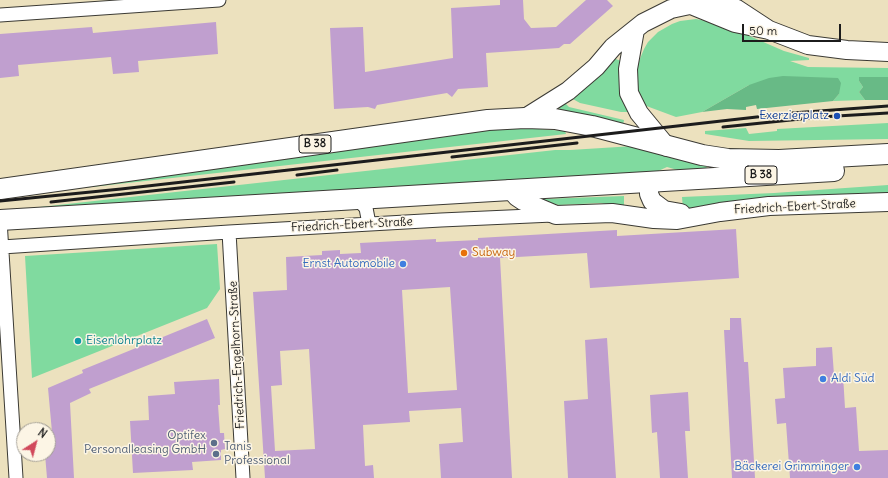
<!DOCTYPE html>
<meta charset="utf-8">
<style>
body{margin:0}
#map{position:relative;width:888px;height:478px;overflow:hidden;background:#ece1be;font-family:Delius,sans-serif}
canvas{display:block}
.north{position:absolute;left:16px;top:422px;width:40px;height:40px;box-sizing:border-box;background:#fcf5e5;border:1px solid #a29e95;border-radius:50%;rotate:36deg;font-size:11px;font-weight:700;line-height:16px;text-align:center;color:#1c1c1c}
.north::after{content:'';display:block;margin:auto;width:14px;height:18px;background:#d1495b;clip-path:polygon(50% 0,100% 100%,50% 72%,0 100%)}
.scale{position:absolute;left:742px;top:24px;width:99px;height:18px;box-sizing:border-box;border:2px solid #1c1c1c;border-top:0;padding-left:5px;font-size:12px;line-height:14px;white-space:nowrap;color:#1c1c1c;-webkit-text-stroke:3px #fcf5e5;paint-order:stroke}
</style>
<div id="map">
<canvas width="888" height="478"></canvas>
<div class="north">N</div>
<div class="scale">50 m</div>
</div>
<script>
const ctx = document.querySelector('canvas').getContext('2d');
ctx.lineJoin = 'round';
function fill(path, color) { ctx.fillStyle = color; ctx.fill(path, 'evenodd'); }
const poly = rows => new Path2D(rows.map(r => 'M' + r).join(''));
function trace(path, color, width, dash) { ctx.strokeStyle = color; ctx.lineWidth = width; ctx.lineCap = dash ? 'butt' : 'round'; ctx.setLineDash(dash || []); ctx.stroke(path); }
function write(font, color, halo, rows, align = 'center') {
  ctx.font = font + ' Delius,sans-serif'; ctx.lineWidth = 3; ctx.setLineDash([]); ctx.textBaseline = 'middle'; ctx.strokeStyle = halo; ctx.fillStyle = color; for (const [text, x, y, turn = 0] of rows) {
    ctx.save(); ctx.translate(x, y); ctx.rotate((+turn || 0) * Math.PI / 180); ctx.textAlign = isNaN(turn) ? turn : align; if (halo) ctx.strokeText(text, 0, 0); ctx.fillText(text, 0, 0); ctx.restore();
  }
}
const green = poly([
 [696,19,722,24,784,51,809,58,809,60,790,61,808,67,888,68,888,77,859,77,859,81,863,87,859,92,865,100,833,101,839,94,749,85,702,112,676,117,641,104,637,96,637,66,644,49,648,42,658,32,672,24,680,21],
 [613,58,621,61,619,77,620,86,630,112,621,112,580,103,571,98],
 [565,103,569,107,624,120,623,125,561,111,559,109,560,107],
 [888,123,888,139,749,141,705,134,705,131,746,128,749,134,777,131,777,129],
 [512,127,565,131,566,134,20,195,474,130],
 [634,146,705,164,707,167,705,169,681,171,667,167,654,173,31,208,555,150,570,150],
 [888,185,888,194,683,209,682,197,774,193],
 [624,196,624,208,601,203,559,205,542,201,542,199],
 [217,244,220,289,207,308,32,378,25,256]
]);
const forest = poly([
 [783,76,838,78,841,83,839,94,833,101,757,109,756,105,746,107,746,110,727,109,702,112,749,85,769,78],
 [859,77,888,77,888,100,865,100,859,92,863,87,859,81]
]);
const building = poly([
 [500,0,523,0,524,19,531,28,556,27,586,0,607,0,613,6,570,44,564,44,559,48,486,53,488,87,458,89,452,97,447,93,377,105,375,109,368,107,334,109,330,28,363,27,365,72,453,58,451,8,500,5],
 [216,22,218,54,138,61,139,72,113,74,111,57,18,65,19,76,0,78,0,34,92,27,93,33],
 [736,229,739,278,590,288,587,253,500,258,512,478,441,478,439,444,463,442,461,408,409,411,410,422,363,425,365,466,373,465,374,478,265,478,253,292,287,290,286,257,322,255,322,251,340,250,340,254,361,253,360,243,436,239,436,242,478,240,478,238,617,230,617,236],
 [450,287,457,390,408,393,402,290],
 [309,349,315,449,275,451,271,386,282,385,280,351],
 [730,318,741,318,744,362,748,362,755,478,732,478,724,330,730,330],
 [207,319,215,338,89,389,91,393,70,403,74,478,47,478,45,454,48,454,48,443,53,443,48,388,83,373,82,370],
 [607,338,616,478,568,478,564,401,588,399,585,340],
 [832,347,834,375,843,375,845,408,856,407,859,451,888,450,888,478,790,478,786,423,777,424,775,399,785,398,783,368,816,366,816,348],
 [219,379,220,405,218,405,220,433,224,433,225,449,221,450,221,460,192,462,193,470,133,473,130,421,149,420,148,396,175,394,174,382],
 [688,392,690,431,685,431,688,478,660,478,657,432,652,433,650,395]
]);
const street = poly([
 [0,15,219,0],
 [356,198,366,208,369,224],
 [0,220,16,478],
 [229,232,243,478],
 [2,247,229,232,441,220,553,215]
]);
const secondary = poly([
 [691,5,735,23,769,30,808,45,847,50,888,52],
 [635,30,628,69,629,93,639,113,667,147],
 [525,118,568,91,596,67,613,47,643,23,671,9,713,0,737,9,769,30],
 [655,181,652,183,649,189,649,194,652,201,664,210,681,213],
 [510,189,517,197,523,201,556,215,612,213,654,219,677,220,720,212,769,206,888,202]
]);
const primary = poly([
 [0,189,488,120,525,118,555,119,592,126,702,155,728,159,779,160,888,154],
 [0,220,834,171]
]);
const rail = poly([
 [723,127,820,117,888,113],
 [452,157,577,143],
 [297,175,337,170],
 [0,201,121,189,792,113,888,106],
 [51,202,234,182]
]);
const markers = [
 [837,116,4,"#1a4fb4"],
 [464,253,4,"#e8710a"],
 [403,264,4,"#3f7fe0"],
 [78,341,4,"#0f9aa8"],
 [823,379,4,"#3f7fe0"],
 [214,443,4,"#5c6f8a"],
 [216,454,4,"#5c6f8a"],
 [857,467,4,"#3f7fe0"]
];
const shields = [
 [315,144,32],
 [761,175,32]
];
const shieldNames = [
 ["B 38",315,144],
 ["B 38",761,175]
];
const transitNames = [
 ["Exerzierplatz",829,116]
];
const streetNames = [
 ["Friedrich-Ebert-Straße",795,207,-3],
 ["Friedrich-Ebert-Straße",352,225,-3],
 ["Friedrich-Engelhorn-Straße",237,355,-93]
];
const foodNames = [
 ["Subway",472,253]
];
const shopNames = [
 ["Ernst Automobile",395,264],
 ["Aldi Süd",831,379,"left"],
 ["Bäckerei Grimminger",849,467]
];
const cultureNames = [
 ["Eisenlohrplatz",86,341]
];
const serviceNames = [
 ["Optifex",206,436],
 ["Personalleasing GmbH",206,450],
 ["Tanis",224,447,"left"],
 ["Professional",224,461,"left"]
];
fill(green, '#80da9f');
fill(forest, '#68ba86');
fill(building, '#c09fcf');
trace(street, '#3b3a34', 15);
trace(secondary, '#3b3a34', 20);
trace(primary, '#3b3a34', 22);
trace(street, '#fff', 13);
trace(secondary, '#fff', 18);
trace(primary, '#fff', 20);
trace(rail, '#1c1c1c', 3);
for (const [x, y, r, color] of markers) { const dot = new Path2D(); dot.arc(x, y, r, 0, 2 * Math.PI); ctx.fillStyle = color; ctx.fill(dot); trace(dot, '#fcf5e5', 1.5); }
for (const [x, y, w] of shields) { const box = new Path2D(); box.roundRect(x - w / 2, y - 9, w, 18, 3); ctx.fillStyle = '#fcf5e5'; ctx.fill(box); trace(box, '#1c1c1c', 1); }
write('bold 11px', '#1c1c1c', null, shieldNames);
write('12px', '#164399', '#fcf5e5', transitNames, 'right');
write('12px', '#1c1c1c', '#fcf5e5', streetNames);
write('12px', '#c56008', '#fcf5e5', foodNames, 'left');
write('12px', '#366cbe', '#fcf5e5', shopNames, 'right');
write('12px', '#0d838f', '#fcf5e5', cultureNames, 'left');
write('12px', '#4e5e75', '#fcf5e5', serviceNames, 'right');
</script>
